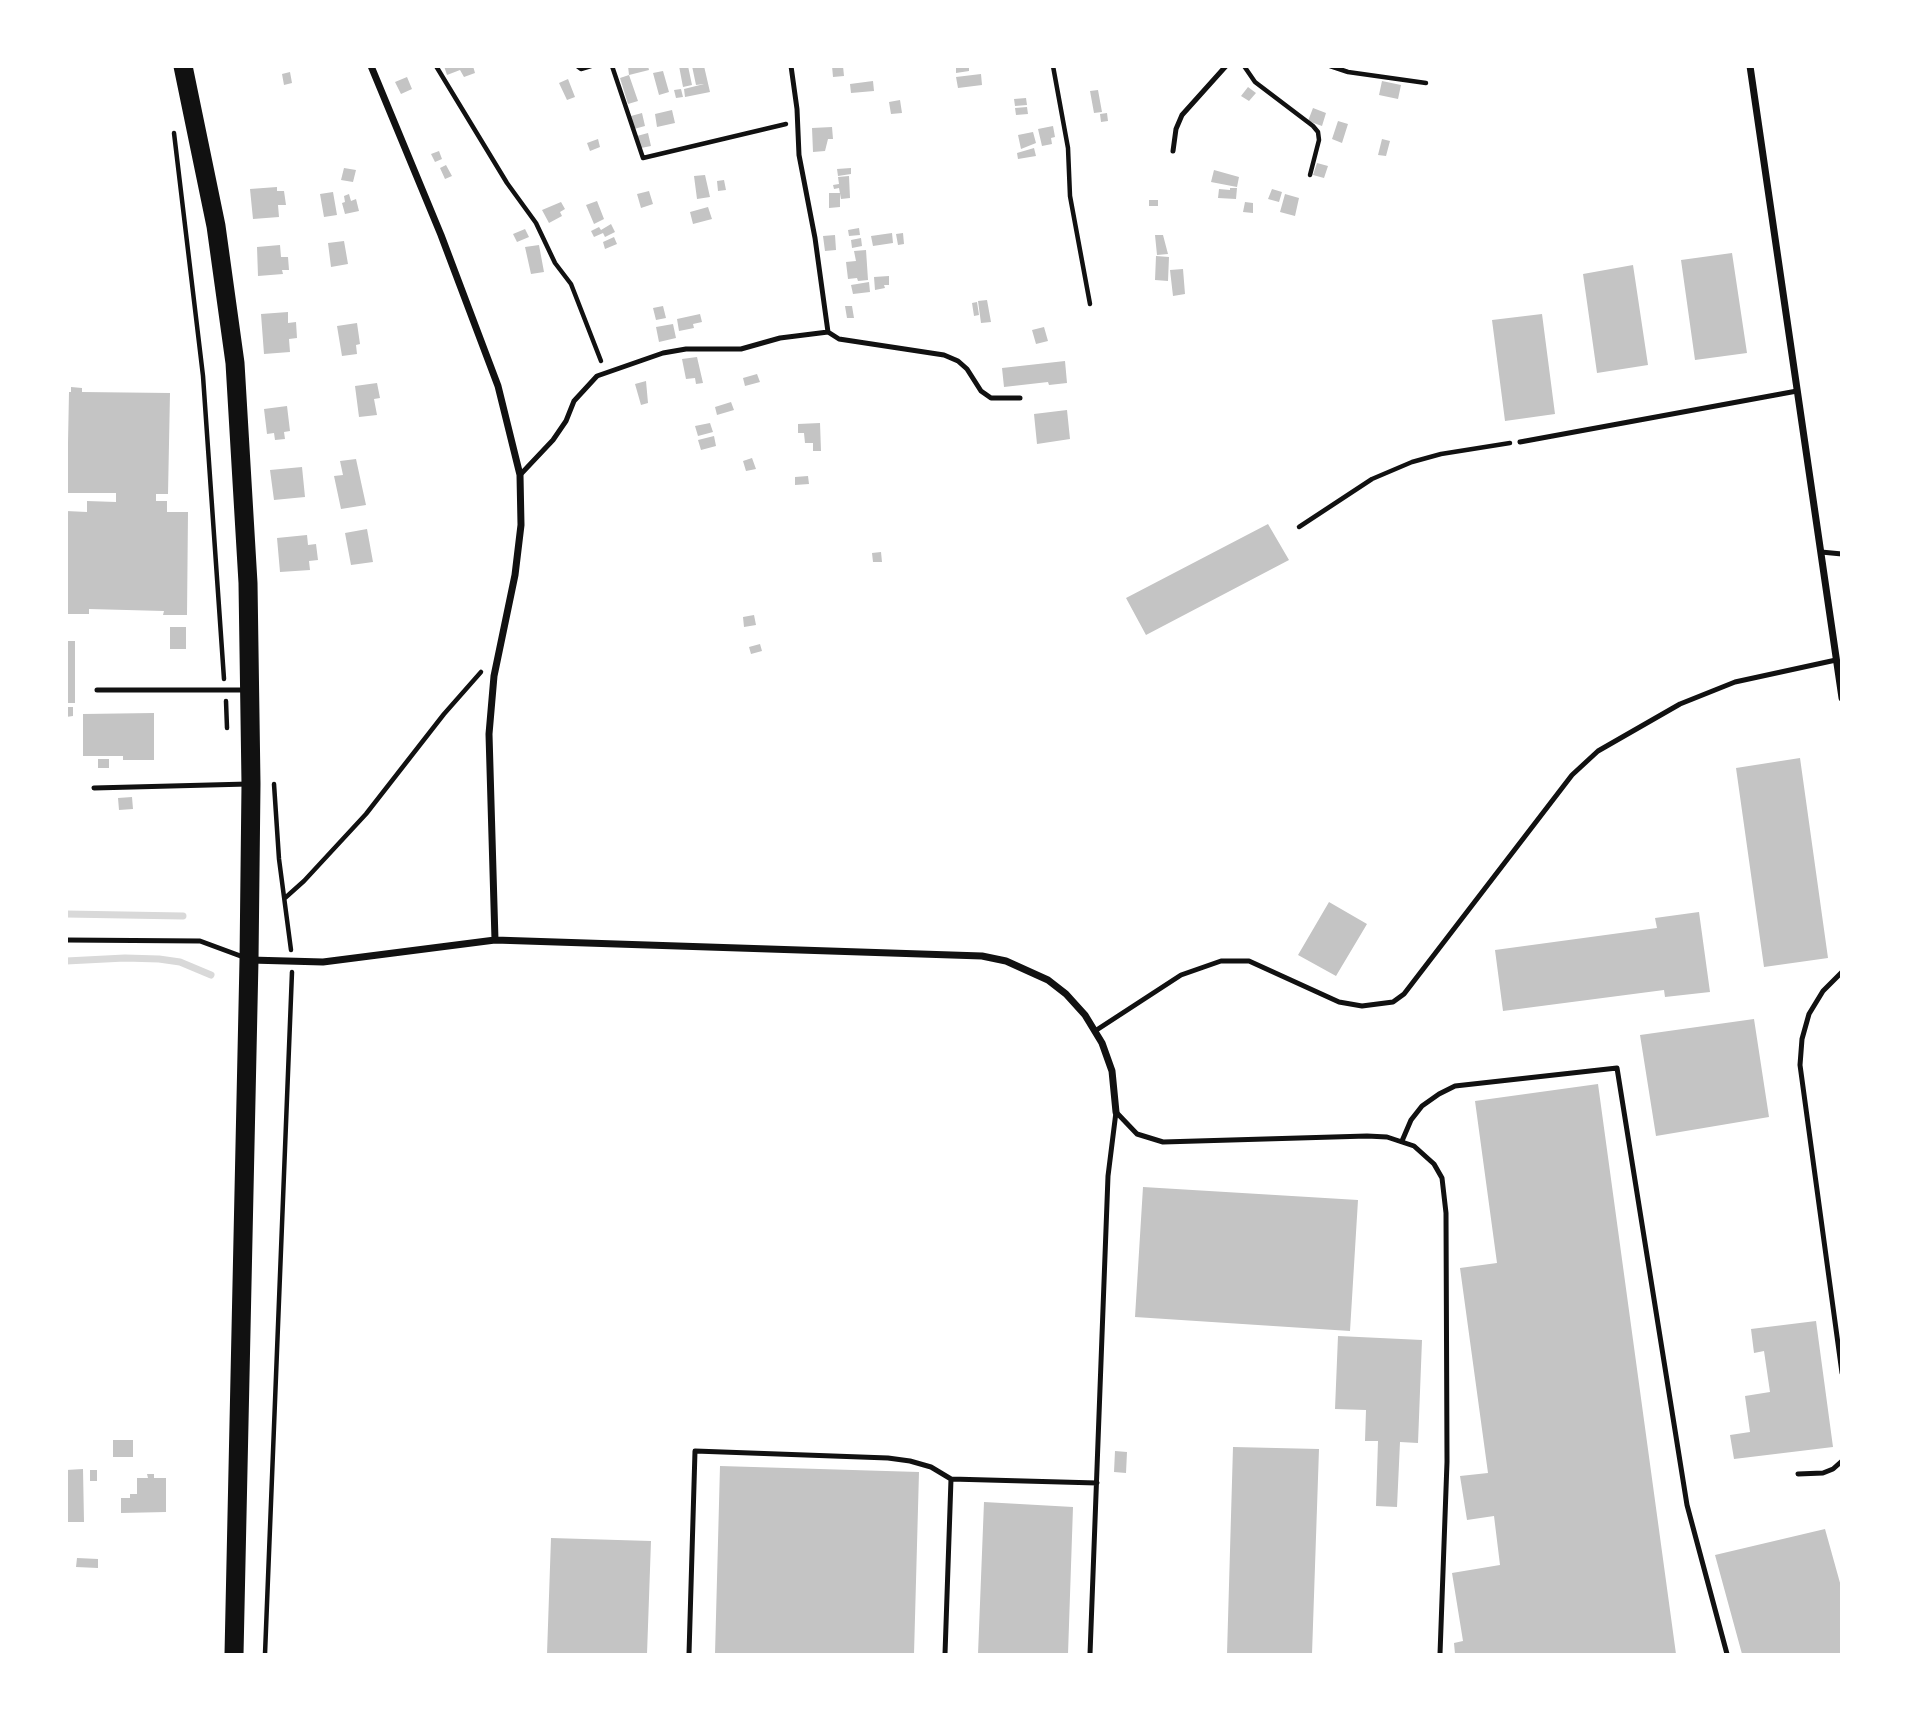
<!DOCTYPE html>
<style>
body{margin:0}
#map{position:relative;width:1908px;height:1721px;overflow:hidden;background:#fff;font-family:"DM Sans",sans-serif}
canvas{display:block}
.frame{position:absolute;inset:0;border:68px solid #fff;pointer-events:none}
</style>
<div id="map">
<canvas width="1908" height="1721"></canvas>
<div class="frame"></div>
</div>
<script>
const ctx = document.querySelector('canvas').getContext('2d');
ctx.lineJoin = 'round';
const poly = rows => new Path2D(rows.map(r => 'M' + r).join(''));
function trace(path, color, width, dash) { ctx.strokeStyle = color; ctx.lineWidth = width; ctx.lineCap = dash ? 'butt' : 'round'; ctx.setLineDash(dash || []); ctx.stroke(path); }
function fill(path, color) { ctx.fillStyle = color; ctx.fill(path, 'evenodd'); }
const stream = poly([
 [66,914,183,916],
 [66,961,125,958,159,959,180,962,211,975]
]);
const building = poly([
 [444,66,473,66,475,73,464,77,460,70,447,75],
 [628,66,648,66,649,70,629,75],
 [679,66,688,66,692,85,683,87],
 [692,66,704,66,710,92,685,97,684,89,704,84,696,85],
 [832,66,843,66,844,76,833,77],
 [956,66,969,66,969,71,956,73],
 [663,71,669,92,659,95,653,73],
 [290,72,292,83,284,85,282,74],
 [981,74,982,85,958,88,956,77],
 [629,75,638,101,628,104,620,78],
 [407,77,412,89,401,94,395,82],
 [568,79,575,97,567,100,559,83],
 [873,81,874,91,851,93,850,84],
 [1382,81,1401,85,1398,99,1379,95],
 [1248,87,1256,93,1249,101,1241,96],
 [681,89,683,97,676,98,674,90],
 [1098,90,1102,112,1094,113,1090,91],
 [1026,98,1027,105,1015,106,1014,99],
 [900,100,902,113,891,114,889,102],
 [1027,107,1028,114,1016,115,1015,108],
 [1313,108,1326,113,1322,126,1308,121],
 [672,110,675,123,657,127,655,114],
 [642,113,645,126,634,129,631,116],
 [1107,113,1108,121,1101,122,1100,114],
 [1338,121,1348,124,1342,143,1332,139],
 [1053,126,1055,137,1051,138,1052,144,1042,146,1038,129],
 [832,127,833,139,828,139,825,151,813,152,812,128],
 [1033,132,1036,143,1021,149,1018,135],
 [648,133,651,146,641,148,637,136],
 [598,139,600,147,590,151,587,143],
 [1382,139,1390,141,1386,156,1378,155],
 [1034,148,1036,156,1018,159,1017,153],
 [439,151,442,159,435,162,431,154],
 [1317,163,1328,166,1324,178,1313,175],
 [446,165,452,176,445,179,440,168],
 [344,168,356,170,353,182,341,180],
 [851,168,851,174,838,176,837,169],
 [1214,170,1239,177,1237,187,1211,182],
 [705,175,710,197,697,199,694,176],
 [849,176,850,198,841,199,839,188,834,189,833,185,839,184,838,177],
 [724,180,726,190,718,191,717,181],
 [277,187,277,191,284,191,286,205,278,205,279,217,253,219,250,189],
 [1230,188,1237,188,1236,199,1218,198,1219,189,1230,190],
 [1272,189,1282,192,1279,202,1268,199],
 [649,191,653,204,641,208,637,194],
 [333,192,337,215,324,217,320,194],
 [829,193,840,193,840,207,829,208],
 [349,194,351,201,356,199,359,211,345,214,342,203,345,202,344,196],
 [1285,194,1299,198,1295,216,1280,212],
 [1149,200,1158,200,1158,206,1149,206],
 [597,201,604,219,594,224,586,205],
 [561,202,565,209,560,212,562,216,549,223,542,210],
 [1245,202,1253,203,1253,213,1243,212],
 [708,207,712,219,693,224,690,212],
 [611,224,615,232,605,237,603,233,594,237,591,231,599,227,601,230],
 [859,228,860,235,849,236,848,230],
 [525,229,529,237,517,242,513,234],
 [892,233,893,243,873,246,871,236],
 [903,233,904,244,898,245,896,234],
 [835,235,836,250,825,251,823,236],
 [1155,235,1163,235,1168,254,1157,255],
 [614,237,617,244,605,249,603,242],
 [861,238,862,246,852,248,851,240],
 [344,241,348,264,331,267,328,243],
 [280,245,281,257,288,257,289,270,282,270,283,274,258,276,257,247],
 [539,245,544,272,531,274,525,247],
 [866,250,868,280,858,281,857,278,848,279,846,262,856,261,854,251],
 [1732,253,1747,353,1695,360,1681,260],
 [1156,256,1169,257,1168,281,1155,280],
 [1633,265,1648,365,1597,373,1583,274],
 [1183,269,1185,294,1173,296,1170,270],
 [889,276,889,285,884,285,885,288,875,290,874,277],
 [869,282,870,292,853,294,851,285],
 [987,300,991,322,981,323,978,301],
 [977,302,979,315,974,316,972,303],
 [663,306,666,318,656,320,653,308],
 [845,306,852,306,854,318,847,318],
 [288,312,288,323,296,322,297,338,289,339,290,352,264,354,261,314],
 [700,314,702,322,693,324,694,328,679,331,677,319],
 [1542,314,1555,414,1505,421,1492,320],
 [357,323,360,344,356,345,357,354,342,356,337,326],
 [673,324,676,338,659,342,656,327],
 [1044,327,1048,341,1036,344,1032,330],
 [697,357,703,383,696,384,695,378,686,379,682,359],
 [1065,361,1067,383,1049,385,1048,382,1004,387,1002,368],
 [757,374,760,382,745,386,743,378],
 [646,381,648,403,641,405,635,384],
 [377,383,380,398,374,399,377,415,359,417,355,386],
 [71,387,82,388,82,392,170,393,168,494,156,494,156,501,167,501,167,512,188,512,187,615,163,615,164,611,89,609,89,614,66,614,66,511,87,512,87,501,116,502,116,493,67,493,69,392,71,392],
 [731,402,734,410,717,415,715,407],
 [287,406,290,431,284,432,285,439,275,440,274,433,267,434,264,409],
 [1067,410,1070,439,1037,444,1034,414],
 [710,423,713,432,698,436,695,426],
 [820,423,821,451,813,451,813,443,805,443,804,433,798,433,798,424],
 [714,436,716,446,701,450,698,440],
 [752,458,756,469,746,471,743,461],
 [356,459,366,505,341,509,334,476,343,475,340,461],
 [302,467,305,497,274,500,270,470],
 [808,476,809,484,795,485,795,477],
 [1268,524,1289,560,1146,635,1126,598],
 [367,529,373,562,351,565,345,533],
 [307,535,308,545,316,544,318,560,309,561,310,570,280,572,277,538],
 [881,552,882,562,873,562,872,553],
 [754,615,756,625,744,627,743,617],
 [170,627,186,627,186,649,170,649],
 [66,641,75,641,75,703,66,703],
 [760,644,762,651,751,654,749,647],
 [66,707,73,707,73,716,66,717],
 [154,713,154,760,123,760,123,756,83,756,83,714],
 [1800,758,1828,958,1764,967,1736,768],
 [98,759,109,759,109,768,98,768],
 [132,797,133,809,119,810,118,798],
 [1329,902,1367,924,1336,976,1298,955],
 [1699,912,1710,992,1665,997,1664,990,1503,1011,1495,950,1657,928,1655,918],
 [1754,1019,1769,1117,1656,1136,1640,1035],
 [1598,1084,1676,1654,1455,1654,1454,1643,1463,1641,1452,1573,1500,1565,1494,1516,1467,1520,1460,1476,1488,1473,1460,1268,1497,1263,1475,1101],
 [1143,1187,1358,1200,1350,1331,1135,1317],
 [1816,1321,1833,1447,1734,1459,1730,1435,1750,1432,1745,1396,1770,1392,1764,1351,1754,1353,1751,1329],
 [1338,1336,1422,1340,1418,1443,1400,1442,1397,1507,1376,1506,1378,1441,1365,1441,1366,1410,1335,1409],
 [113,1440,133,1440,133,1457,113,1457],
 [1233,1447,1319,1449,1312,1654,1227,1654],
 [1115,1451,1127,1452,1126,1473,1114,1472],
 [720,1466,919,1472,914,1654,715,1654],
 [83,1469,84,1522,66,1522,66,1470],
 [90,1470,97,1470,97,1481,90,1481],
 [147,1474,154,1474,154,1478,166,1478,166,1512,121,1513,121,1498,130,1498,130,1494,137,1494,137,1478,148,1478],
 [984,1502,1073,1507,1068,1654,978,1654],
 [1825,1529,1842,1590,1842,1654,1742,1654,1715,1555],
 [551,1538,651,1541,647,1654,547,1654],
 [77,1558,98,1559,98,1568,76,1567]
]);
const path = poly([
 [436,66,507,183,536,223,555,263,571,284,601,361],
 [577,66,581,69,591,66],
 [612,66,643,158,786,124],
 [1053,66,1068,148,1070,196,1090,304],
 [1244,66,1255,82,1313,126,1318,132,1319,140,1310,175],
 [1330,66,1348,72,1426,83],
 [174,133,203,376,224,679],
 [1299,527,1372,479,1412,462,1441,454,1510,443],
 [226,701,227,728],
 [274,784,279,859,291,950],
 [285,898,304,881,366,814,444,714,481,672],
 [265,1654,292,972]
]);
const service = poly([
 [791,66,797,109,799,155,815,238,828,332],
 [1173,151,1176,129,1182,115,1226,66],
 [1520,442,1797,391],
 [520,475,553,440,566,421,574,401,597,376,663,353,686,349,741,349,780,338,828,332,839,339,944,355,958,361,967,369,981,391,991,398,1020,398],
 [1821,552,1842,554],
 [97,690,245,690],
 [94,788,248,784],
 [66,940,200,941,246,958],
 [1842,972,1823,991,1809,1014,1802,1039,1800,1065,1842,1373],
 [1095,1031,1181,975,1221,961,1249,961,1339,1002,1362,1006,1393,1002,1404,994,1572,775,1598,751,1680,704,1735,682,1836,660],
 [1116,1112,1137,1134,1163,1142,1367,1136,1387,1137,1414,1146,1434,1164,1442,1178,1446,1213,1447,1462,1440,1654],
 [1402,1141,1411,1120,1422,1106,1439,1094,1455,1086,1617,1068,1687,1505,1727,1654],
 [1798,1474,1823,1473,1833,1469,1842,1461],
 [689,1654,695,1451,888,1458,910,1461,931,1467,951,1479],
 [945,1654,951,1479,1097,1483],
 [1090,1654,1108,1176,1116,1112]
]);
const minor = poly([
 [371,66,441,235,498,386,520,475,521,525,515,575,494,676,489,734,495,940],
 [1750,66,1842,698],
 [250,960,323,962,495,940,982,956,1006,961,1048,980,1066,994,1085,1015,1102,1043,1112,1071,1116,1112]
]);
const trunk = poly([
 [183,66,216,226,235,363,248,583,251,784,249,960,234,1654]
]);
trace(stream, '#d9d9d9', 7);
fill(building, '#c4c4c4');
trace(path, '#111', 4.5);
trace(service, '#111', 5);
trace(minor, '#111', 7);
trace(trunk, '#111', 19);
</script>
